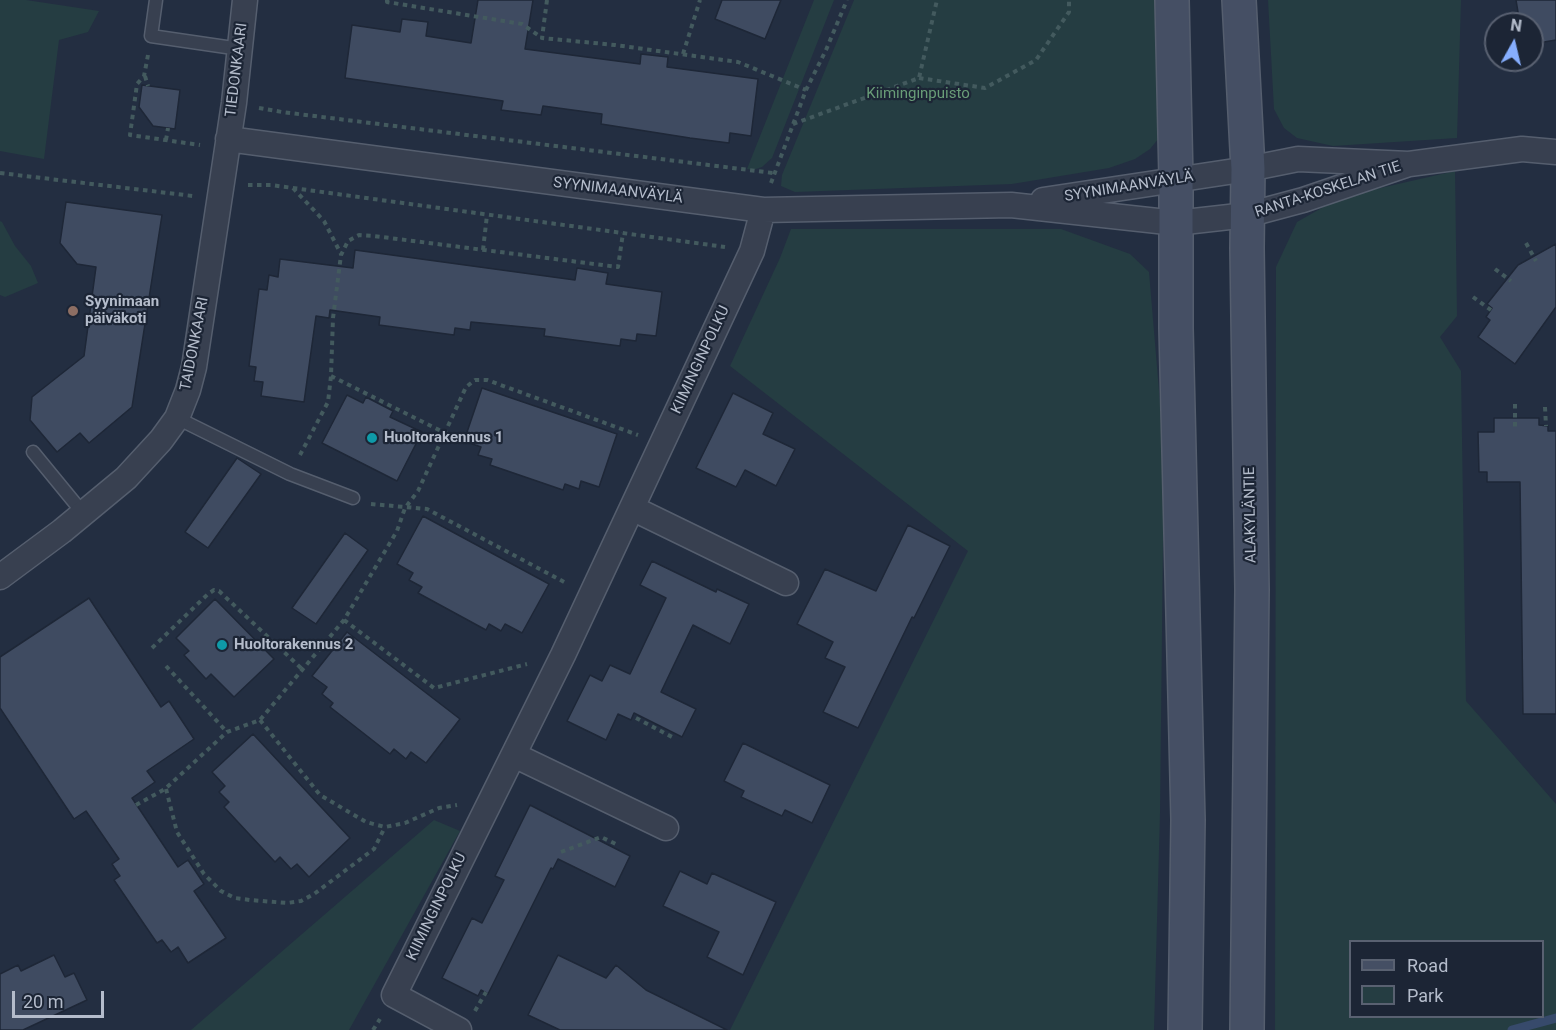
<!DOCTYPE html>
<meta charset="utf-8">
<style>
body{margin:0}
#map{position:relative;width:1556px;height:1030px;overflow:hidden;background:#232e41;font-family:Roboto,sans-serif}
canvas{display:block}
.legend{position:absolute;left:1349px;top:940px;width:195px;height:78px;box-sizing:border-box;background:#1c2535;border:2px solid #596171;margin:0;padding:8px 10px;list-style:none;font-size:18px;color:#b4bccb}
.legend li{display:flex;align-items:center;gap:12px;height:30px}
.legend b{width:30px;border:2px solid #596171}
.north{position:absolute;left:1484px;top:12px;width:60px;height:60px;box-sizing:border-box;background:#1c2535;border:2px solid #596171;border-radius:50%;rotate:8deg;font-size:16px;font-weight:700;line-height:24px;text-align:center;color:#b4bccb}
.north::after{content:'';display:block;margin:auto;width:21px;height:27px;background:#86aefe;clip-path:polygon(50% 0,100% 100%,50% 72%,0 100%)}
.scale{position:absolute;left:12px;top:991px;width:92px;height:27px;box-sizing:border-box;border:3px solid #b4bccb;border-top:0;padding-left:8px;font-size:18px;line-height:21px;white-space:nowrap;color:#b4bccb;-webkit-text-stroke:4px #1c2535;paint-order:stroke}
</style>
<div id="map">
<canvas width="1556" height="1030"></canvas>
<ul class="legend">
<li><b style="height:8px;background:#454f64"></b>Road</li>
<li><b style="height:16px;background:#253d42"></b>Park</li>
</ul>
<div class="north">N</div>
<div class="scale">20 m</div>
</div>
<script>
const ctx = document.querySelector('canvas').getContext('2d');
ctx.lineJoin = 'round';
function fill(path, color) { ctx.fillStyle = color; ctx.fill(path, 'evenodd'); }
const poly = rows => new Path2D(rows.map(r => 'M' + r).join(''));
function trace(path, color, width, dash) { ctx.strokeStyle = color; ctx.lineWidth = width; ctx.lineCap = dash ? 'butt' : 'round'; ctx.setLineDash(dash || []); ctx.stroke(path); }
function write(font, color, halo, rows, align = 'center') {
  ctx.font = font + ' Roboto,sans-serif'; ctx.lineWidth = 4.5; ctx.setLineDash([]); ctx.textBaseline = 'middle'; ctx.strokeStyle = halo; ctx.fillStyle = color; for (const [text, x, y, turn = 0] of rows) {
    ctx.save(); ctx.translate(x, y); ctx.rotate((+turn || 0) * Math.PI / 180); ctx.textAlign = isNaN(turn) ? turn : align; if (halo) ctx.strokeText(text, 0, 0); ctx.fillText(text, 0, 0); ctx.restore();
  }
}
const green = poly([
 [0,0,26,0,99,11,88,32,59,40,44,159,0,151],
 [814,0,834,0,772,158,762,167,753,170,747,169],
 [854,0,1163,0,1159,138,1150,149,1135,159,1109,168,1012,184,795,192,781,186,782,175],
 [1268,0,1461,0,1457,138,1333,146,1297,138,1284,128,1274,109],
 [1455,171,1457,316,1440,337,1461,371,1466,701,1556,804,1556,1030,1275,1030,1276,267,1297,222,1341,197],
 [1350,942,1542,942,1542,1016,1350,1016],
 [0,221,2,222,15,246,31,266,38,283,5,297,0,295],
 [791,229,1061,229,1130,254,1149,272,1164,450,1160,813,1154,1030,730,1030,968,551,730,366,780,258],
 [434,820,460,831,349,1030,191,1030]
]);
const stream = poly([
 [1512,1030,1556,1018]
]);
const building = poly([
 [478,0,533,0,525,49,640,64,641,54,668,57,667,67,758,79,751,136,730,133,729,143,690,138,601,124,602,114,543,106,541,115,501,110,503,101,345,78,352,25,400,32,402,19,428,22,426,36,471,43,478,0],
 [722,0,781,0,765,39,715,19,722,0],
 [1516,0,1556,0,1556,40,1532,44,1532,24,1520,24,1516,0],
 [142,85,180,90,175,129,153,126,139,107,142,85],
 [66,202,162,215,132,407,89,443,80,433,57,452,30,420,32,397,84,356,96,267,77,264,60,243,66,202],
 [1556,244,1556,307,1515,364,1478,337,1490,320,1486,317,1492,308,1487,304,1518,265,1556,244],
 [355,250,575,280,577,268,608,273,606,284,662,292,656,336,637,334,636,341,621,339,620,346,544,336,545,329,471,322,470,330,455,328,454,335,379,325,380,317,330,310,329,318,316,316,304,402,261,396,263,382,254,381,256,367,249,366,259,289,267,290,269,275,278,277,280,259,353,268,355,250],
 [482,388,617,434,599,487,581,481,579,489,565,484,563,490,490,465,492,459,478,455,481,447,464,441,482,388],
 [733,393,773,413,763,434,795,449,776,486,745,470,736,487,696,468,733,393],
 [347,395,363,403,366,397,393,411,390,417,422,432,397,481,322,443,347,395],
 [1494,418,1539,418,1539,425,1548,426,1548,431,1556,431,1556,714,1523,714,1520,482,1487,482,1487,472,1479,472,1478,432,1494,432,1494,418],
 [237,458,261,474,208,548,185,532,237,458],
 [423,516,549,584,522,633,505,624,501,631,489,624,486,630,418,593,422,587,409,580,413,573,397,564,423,516],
 [908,525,950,546,914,618,912,617,858,728,823,712,845,667,825,658,833,642,797,624,825,569,876,591,908,525],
 [345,533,368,550,316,624,292,608,345,533],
 [652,561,716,592,717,589,749,604,730,644,693,625,661,692,696,709,682,737,634,713,631,720,618,714,606,740,567,721,590,675,602,681,610,665,630,674,666,598,640,585,652,561],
 [89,598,161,707,169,701,194,739,147,771,155,782,132,798,178,867,188,860,204,884,194,891,226,938,188,963,178,947,171,952,162,940,157,943,114,880,120,876,112,864,119,859,86,811,74,819,0,708,0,657,89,598],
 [215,599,274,659,234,697,211,674,206,679,184,655,189,651,176,638,215,599],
 [347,632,460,719,426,763,411,752,406,759,394,749,390,754,330,707,333,703,322,694,327,687,312,676,347,632],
 [253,734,350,838,309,877,297,864,291,869,280,857,275,862,224,807,229,802,219,792,225,786,212,772,253,734],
 [743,743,830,785,812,823,785,810,782,816,741,797,744,791,724,781,743,743],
 [530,805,630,856,615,887,558,859,553,869,551,868,488,994,481,990,478,996,442,978,472,918,482,923,504,880,495,876,530,805],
 [680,871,707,884,712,873,776,902,743,975,707,957,719,932,663,906,680,871],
 [54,955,65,977,74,973,87,1000,23,1030,0,1030,0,974,18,965,21,971,54,955],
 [558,955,606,978,616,965,646,990,727,1030,560,1030,528,1015,558,955]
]);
const path = poly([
 [387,0,387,2,522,24,542,38],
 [547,0,542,38,615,45,738,62,806,90],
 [683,54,700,0],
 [148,55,144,76,137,84,130,135,200,145],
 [145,76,148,86],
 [919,78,985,88,1036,60,1069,12,1069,0],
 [259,108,282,112,773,173],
 [793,124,919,78,937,0],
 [166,140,168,128],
 [0,173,193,196],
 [771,183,806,90,826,50,847,0],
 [248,185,271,185,725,247],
 [293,188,324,221,341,254],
 [1526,243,1536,261],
 [483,250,487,215],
 [1495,269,1511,281],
 [1473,297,1491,310],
 [331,376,445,433],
 [1515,404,1515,427],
 [1545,407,1546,426],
 [300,455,328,402,331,376,333,318,341,255,348,241,359,235,374,236,618,267,623,233],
 [371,504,427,509,566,583],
 [344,620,434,688,527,664],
 [152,648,208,594,214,590,219,591,302,669],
 [166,666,227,732],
 [636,718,674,738],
 [260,720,320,795,366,822,385,827,405,823,439,808,457,805],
 [166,789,177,832,204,874,221,891,235,898,250,900,287,903,301,901,314,894,374,849,385,827],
 [136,805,165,789,227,732,260,720,344,620,397,531,405,508,418,491,466,387,475,380,487,380,638,435],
 [561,852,601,837,618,845],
 [475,1011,486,992],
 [373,1030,380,1019]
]);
const lane = poly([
 [156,0,151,36,240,49],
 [177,418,290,474,353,498],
 [33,452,83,513]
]);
const street = poly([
 [228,139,763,210,1011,205,1176,223,1247,215,1303,200,1409,164],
 [1043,200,1248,169,1298,159,1409,164,1522,149,1556,152],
 [632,508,786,583],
 [0,577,62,531,126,478,161,440,177,418,188,390,194,367,234,103,245,0],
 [514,755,666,828],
 [459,1030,394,995,563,655,752,251,763,210]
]);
const secondary = poly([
 [1172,0,1176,179,1176,328,1188,820,1185,1030],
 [1239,0,1248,169,1247,248,1252,590,1247,1030]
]);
const markers = [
 [73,311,6,"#8d6e63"],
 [372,438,6,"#0f9aa8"],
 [222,645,6,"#0f9aa8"]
];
const streetNames = [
 ["TIEDONKAARI",237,70,-83],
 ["SYYNIMAANVÄYLÄ",1129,187,-9],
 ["RANTA-KOSKELAN TIE",1328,190,-18],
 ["SYYNIMAANVÄYLÄ",618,191,7],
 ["TAIDONKAARI",195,344,-79],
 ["KIIMINGINPOLKU",701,360,-65],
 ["ALAKYLÄNTIE",1251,515,-91],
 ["KIIMINGINPOLKU",437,907,-64]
];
const parkNames = [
 ["Kiiminginpuisto",918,94]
];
const poiNames = [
 ["Syynimaan",85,302],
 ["päiväkoti",85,319],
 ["Huoltorakennus 1",384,438],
 ["Huoltorakennus 2",234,645]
];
fill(green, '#253d42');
trace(stream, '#374a6b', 9);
fill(building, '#3f4b61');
trace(building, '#1e2737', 1.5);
trace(lane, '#555e6e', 15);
trace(street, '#555e6e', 27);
trace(secondary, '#555e6e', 36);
trace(path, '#435a5e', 4, [4.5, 4.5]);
trace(lane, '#384050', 12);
trace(street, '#384050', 24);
trace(secondary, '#454f64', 33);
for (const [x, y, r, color] of markers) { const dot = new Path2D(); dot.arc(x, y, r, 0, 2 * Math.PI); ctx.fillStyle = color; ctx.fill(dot); trace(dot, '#1c2535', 2); }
write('15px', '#b4bccb', '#1c2535', streetNames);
write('15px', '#699d78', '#1c2535', parkNames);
write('bold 15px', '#b4bccb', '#1c2535', poiNames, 'left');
</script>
